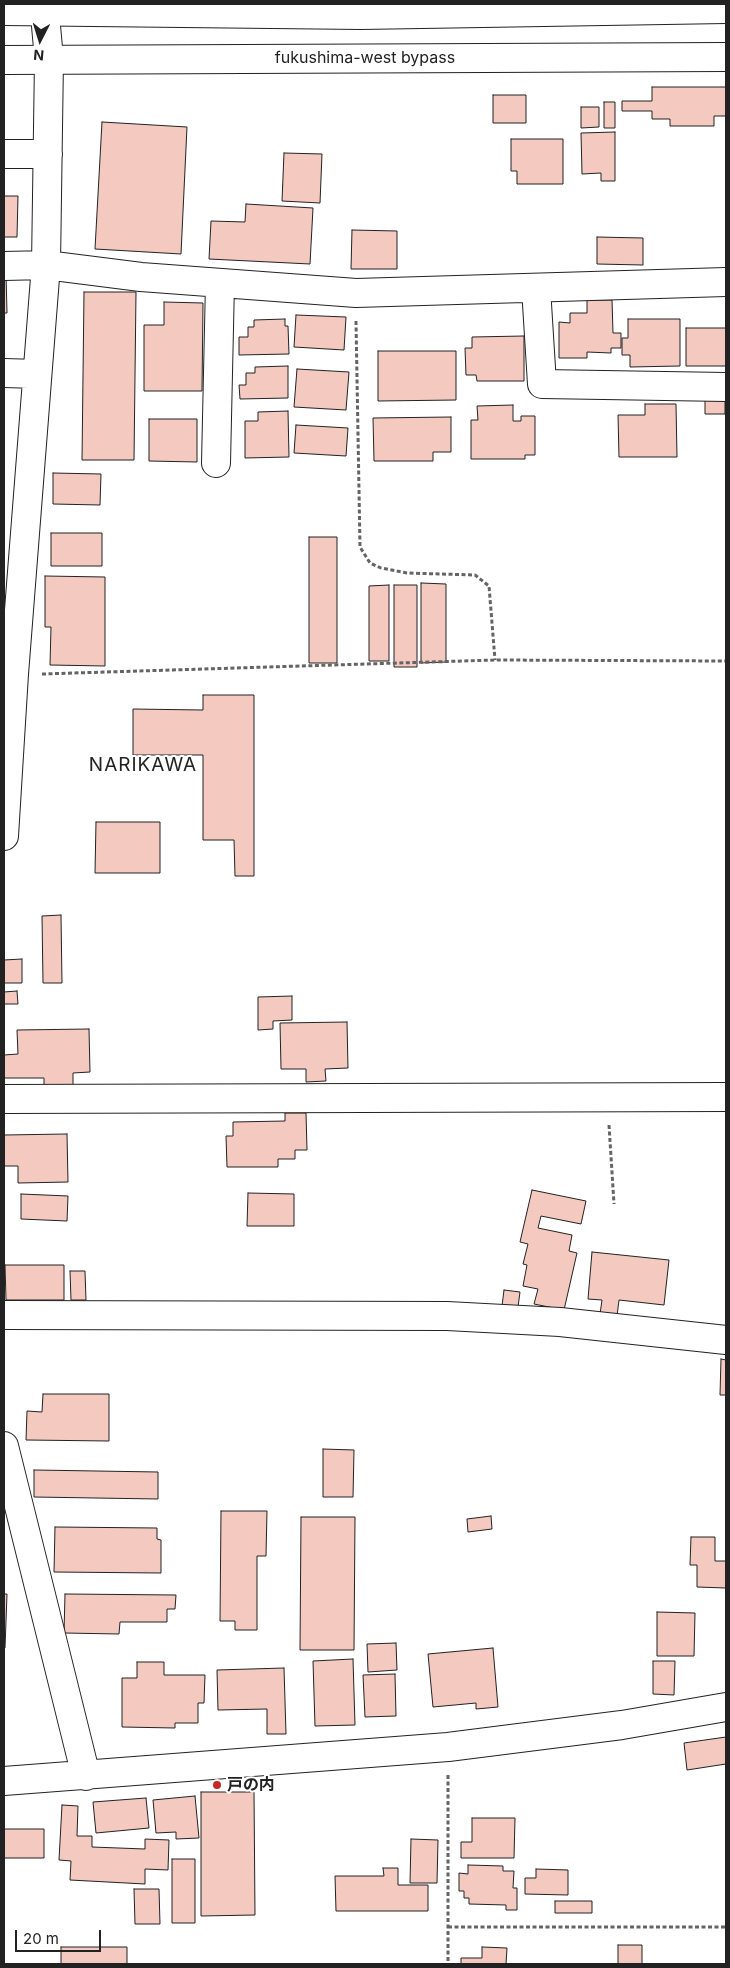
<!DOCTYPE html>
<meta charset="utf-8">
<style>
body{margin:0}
#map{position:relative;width:730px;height:1968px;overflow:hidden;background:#fff;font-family:Inter,sans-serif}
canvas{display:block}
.frame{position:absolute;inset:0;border:5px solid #222;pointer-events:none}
.north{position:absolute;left:15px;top:15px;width:50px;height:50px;-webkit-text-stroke:4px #fff;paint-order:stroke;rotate:185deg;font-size:14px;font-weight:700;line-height:20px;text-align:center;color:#222}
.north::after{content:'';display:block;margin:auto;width:18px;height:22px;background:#222;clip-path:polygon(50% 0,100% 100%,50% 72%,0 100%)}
.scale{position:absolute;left:15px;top:1930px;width:86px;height:22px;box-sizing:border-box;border:2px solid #222;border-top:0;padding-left:6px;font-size:15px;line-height:18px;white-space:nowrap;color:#222;-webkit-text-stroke:4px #fff;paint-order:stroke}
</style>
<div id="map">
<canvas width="730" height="1968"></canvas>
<div class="frame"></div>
<div class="north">N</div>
<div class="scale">20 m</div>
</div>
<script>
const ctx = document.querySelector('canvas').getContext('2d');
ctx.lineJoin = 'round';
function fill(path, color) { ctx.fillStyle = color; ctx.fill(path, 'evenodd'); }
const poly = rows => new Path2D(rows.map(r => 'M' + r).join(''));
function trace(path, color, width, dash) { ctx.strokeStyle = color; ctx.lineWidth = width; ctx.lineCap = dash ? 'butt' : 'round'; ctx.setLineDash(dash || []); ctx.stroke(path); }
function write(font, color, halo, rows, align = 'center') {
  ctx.font = font + ' Inter,"Noto Sans JP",sans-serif'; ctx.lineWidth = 4; ctx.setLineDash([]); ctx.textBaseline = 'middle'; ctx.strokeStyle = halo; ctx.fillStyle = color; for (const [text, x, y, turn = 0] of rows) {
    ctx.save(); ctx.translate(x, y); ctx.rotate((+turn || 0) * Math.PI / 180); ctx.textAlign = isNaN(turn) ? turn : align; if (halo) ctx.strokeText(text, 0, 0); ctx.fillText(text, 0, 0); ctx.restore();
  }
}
const building = poly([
 [652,87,726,87,726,116,714,116,714,126,670,126,670,119,652,119,652,111,622,111,622,101,652,101,652,87],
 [493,95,526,95,526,123,493,123,493,95],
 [604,102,615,102,615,128,604,128,604,102],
 [581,107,599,107,599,127,581,128,581,107],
 [102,122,187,127,181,254,95,249,102,122],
 [615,132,615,181,601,181,601,173,582,174,581,133,615,132],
 [511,139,563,139,563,184,517,184,517,171,511,171,511,139],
 [284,153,322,154,320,203,282,201,284,153],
 [4,196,18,196,17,237,4,237,4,196],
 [246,204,313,208,310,264,209,259,211,221,245,222,246,204],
 [352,230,397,231,397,269,351,269,352,230],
 [597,237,643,238,643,265,597,264,597,237],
 [4,274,6,274,7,313,4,313,4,274],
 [84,292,136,292,134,460,82,460,84,292],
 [587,300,612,300,613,333,621,333,621,348,611,348,611,353,587,352,587,358,559,358,559,322,570,323,570,313,587,313,587,300],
 [164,302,203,303,202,391,144,391,144,325,164,325,164,302],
 [296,315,346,317,344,350,294,347,296,315],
 [285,319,285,326,288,326,289,354,239,355,239,337,248,337,248,327,254,327,254,320,285,319],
 [628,319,680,319,680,366,630,367,630,355,622,355,622,338,628,338,628,319],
 [686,328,726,328,726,366,686,366,686,328],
 [524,336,524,381,477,381,476,375,466,375,465,348,472,348,472,337,524,336],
 [378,351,456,351,456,400,378,401,378,351],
 [288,366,288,398,240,399,239,385,246,385,246,373,255,373,255,367,288,366],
 [297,369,349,372,346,410,294,407,297,369],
 [725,399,725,414,705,414,705,400,725,399],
 [645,404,676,404,677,457,619,457,618,415,645,415,645,404],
 [513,405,513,421,521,421,521,416,535,416,535,455,525,455,525,459,471,459,471,420,478,420,477,406,513,405],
 [288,411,289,457,245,458,245,421,258,421,258,412,288,411],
 [451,417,451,452,433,452,433,461,374,461,373,418,451,417],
 [149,419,197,419,197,462,149,461,149,419],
 [296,425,348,428,346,456,294,453,296,425],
 [53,473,101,474,100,505,53,504,53,473],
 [51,533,102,533,102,566,51,566,51,533],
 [309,537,337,537,337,663,309,663,309,537],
 [45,576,105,577,105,666,50,665,51,627,45,627,45,576],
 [421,583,446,584,446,662,421,663,421,583],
 [389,585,389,661,369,661,369,586,389,585],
 [394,585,417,585,417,667,394,667,394,585],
 [203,695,254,695,254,876,235,876,234,840,203,840,203,755,133,755,133,709,203,710,203,695],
 [96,822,160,822,160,873,95,873,96,822],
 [61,915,62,983,43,983,42,916,61,915],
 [22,959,22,983,4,983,4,960,22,959],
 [17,991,18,1004,4,1004,4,992,17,991],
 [292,996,292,1020,273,1021,273,1029,258,1030,258,997,292,996],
 [347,1022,348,1068,325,1069,326,1081,306,1082,306,1069,281,1069,280,1023,347,1022],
 [89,1029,90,1072,73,1073,73,1085,44,1086,44,1078,4,1078,4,1055,18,1054,17,1030,89,1029],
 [285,1113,306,1113,307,1150,295,1150,295,1159,278,1159,278,1167,227,1167,226,1136,233,1136,233,1122,285,1121,285,1113],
 [67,1134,68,1182,18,1183,18,1166,4,1166,4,1135,67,1134],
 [532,1190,586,1201,581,1224,541,1216,538,1228,572,1235,569,1251,577,1253,564,1310,534,1304,538,1289,523,1286,527,1265,523,1264,528,1244,520,1242,532,1190],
 [248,1193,294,1194,294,1226,247,1226,248,1193],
 [21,1194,68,1196,67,1221,21,1219,21,1194],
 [592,1252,669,1260,664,1305,619,1300,617,1316,600,1314,602,1300,588,1299,592,1252],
 [5,1265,64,1265,64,1300,6,1300,5,1265],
 [70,1271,85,1271,86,1300,71,1300,70,1271],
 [504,1290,520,1292,518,1307,502,1306,504,1290],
 [721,1359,726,1360,726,1395,720,1395,721,1359],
 [43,1394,109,1394,109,1441,26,1440,27,1411,42,1412,43,1394],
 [323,1449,354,1450,353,1497,323,1497,323,1449],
 [34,1470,158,1472,158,1499,34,1497,34,1470],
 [221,1511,267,1511,266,1556,257,1556,257,1630,235,1630,235,1621,220,1621,221,1511],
 [491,1516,492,1529,468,1532,467,1519,491,1516],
 [301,1517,355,1517,354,1650,300,1650,301,1517],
 [55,1527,157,1528,157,1539,161,1540,161,1573,54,1572,55,1527],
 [691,1537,715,1537,715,1561,726,1561,726,1588,697,1587,697,1565,690,1565,691,1537],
 [4,1594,7,1594,5,1648,4,1648,4,1594],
 [65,1594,176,1595,175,1609,167,1609,167,1622,120,1622,119,1634,64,1633,65,1594],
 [657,1612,695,1613,694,1656,657,1656,657,1612],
 [396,1643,397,1670,368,1672,367,1644,396,1643],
 [493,1648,498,1707,476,1709,476,1703,433,1707,428,1654,493,1648],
 [353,1659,355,1725,315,1726,313,1661,353,1659],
 [653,1661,675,1661,674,1695,653,1694,653,1661],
 [137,1662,164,1662,164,1675,205,1675,204,1703,198,1703,198,1723,175,1723,175,1728,122,1727,122,1678,137,1678,137,1662],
 [284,1668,286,1734,267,1734,267,1709,218,1710,217,1670,284,1668],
 [395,1674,396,1716,365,1717,363,1675,395,1674],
 [726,1737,726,1764,687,1770,684,1743,726,1737],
 [201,1792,254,1792,255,1915,201,1916,201,1792],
 [195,1796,199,1838,176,1839,176,1832,156,1833,153,1800,195,1796],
 [146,1798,149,1828,96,1833,93,1802,146,1798],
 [62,1805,78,1806,77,1836,92,1836,92,1847,145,1849,145,1839,169,1840,168,1870,145,1869,145,1884,70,1880,71,1861,59,1860,62,1805],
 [472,1818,515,1818,514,1858,461,1858,461,1842,472,1842,472,1818],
 [4,1829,44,1829,44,1858,4,1858,4,1829],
 [411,1839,438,1840,437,1883,410,1883,411,1839],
 [172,1859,195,1859,195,1923,172,1923,172,1859],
 [468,1865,503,1866,503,1871,514,1871,513,1888,517,1888,517,1910,506,1910,506,1905,469,1904,469,1898,464,1898,464,1891,459,1891,459,1873,468,1874,468,1865],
 [383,1868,398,1868,398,1885,428,1885,428,1911,336,1911,335,1876,384,1876,383,1868],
 [536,1869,568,1870,568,1895,525,1894,525,1878,536,1878,536,1869],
 [134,1889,159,1889,160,1924,135,1924,134,1889],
 [555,1901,592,1901,592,1913,555,1913,555,1901],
 [618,1945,642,1945,642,1964,618,1964,618,1945],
 [61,1947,127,1947,127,1964,61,1964,61,1947],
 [482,1947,507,1948,506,1964,461,1964,461,1958,482,1958,482,1947]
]);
const path = poly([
 [356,321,360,547,370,563,381,568,407,573,475,575,489,586,495,660],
 [42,674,495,660,726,661],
 [609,1125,614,1204],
 [448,1775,448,1964],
 [448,1927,726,1927]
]);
const minor = poly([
 [4,154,48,154],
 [4,266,46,265,141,277,356,293,726,282],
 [536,288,542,384,726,387],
 [4,373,37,374],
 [216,463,220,283],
 [4,836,14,674,46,265,49,59,44,4],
 [4,1099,726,1097],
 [4,1315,447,1316,560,1322,726,1340],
 [4,1446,86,1776],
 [4,1781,448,1747,622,1725,726,1707]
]);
const highway = poly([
 [4,11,361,15,726,9],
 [4,60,726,57]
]);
const markers = [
 [217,1785,5,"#c62828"]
];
const streetNames = [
 ["fukushima-west bypass",365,58]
];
const poiNames = [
 ["戸の内",227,1785]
];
const quarterNames = [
 ["NARIKAWA",143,765]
];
fill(building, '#f3c9c0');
trace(building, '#222', 1);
trace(minor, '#222', 30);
trace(highway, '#222', 30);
trace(path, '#646464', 3, [4, 2.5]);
trace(minor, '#fff', 28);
trace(highway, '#fff', 28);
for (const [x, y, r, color] of markers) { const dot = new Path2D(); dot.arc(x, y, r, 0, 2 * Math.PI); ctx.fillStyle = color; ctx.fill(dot); trace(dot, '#fff', 2); }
write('16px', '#222', '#fff', streetNames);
write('bold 16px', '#222', '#fff', poiNames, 'left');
ctx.letterSpacing = '1px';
write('19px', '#222', '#fff', quarterNames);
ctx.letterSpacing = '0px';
</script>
